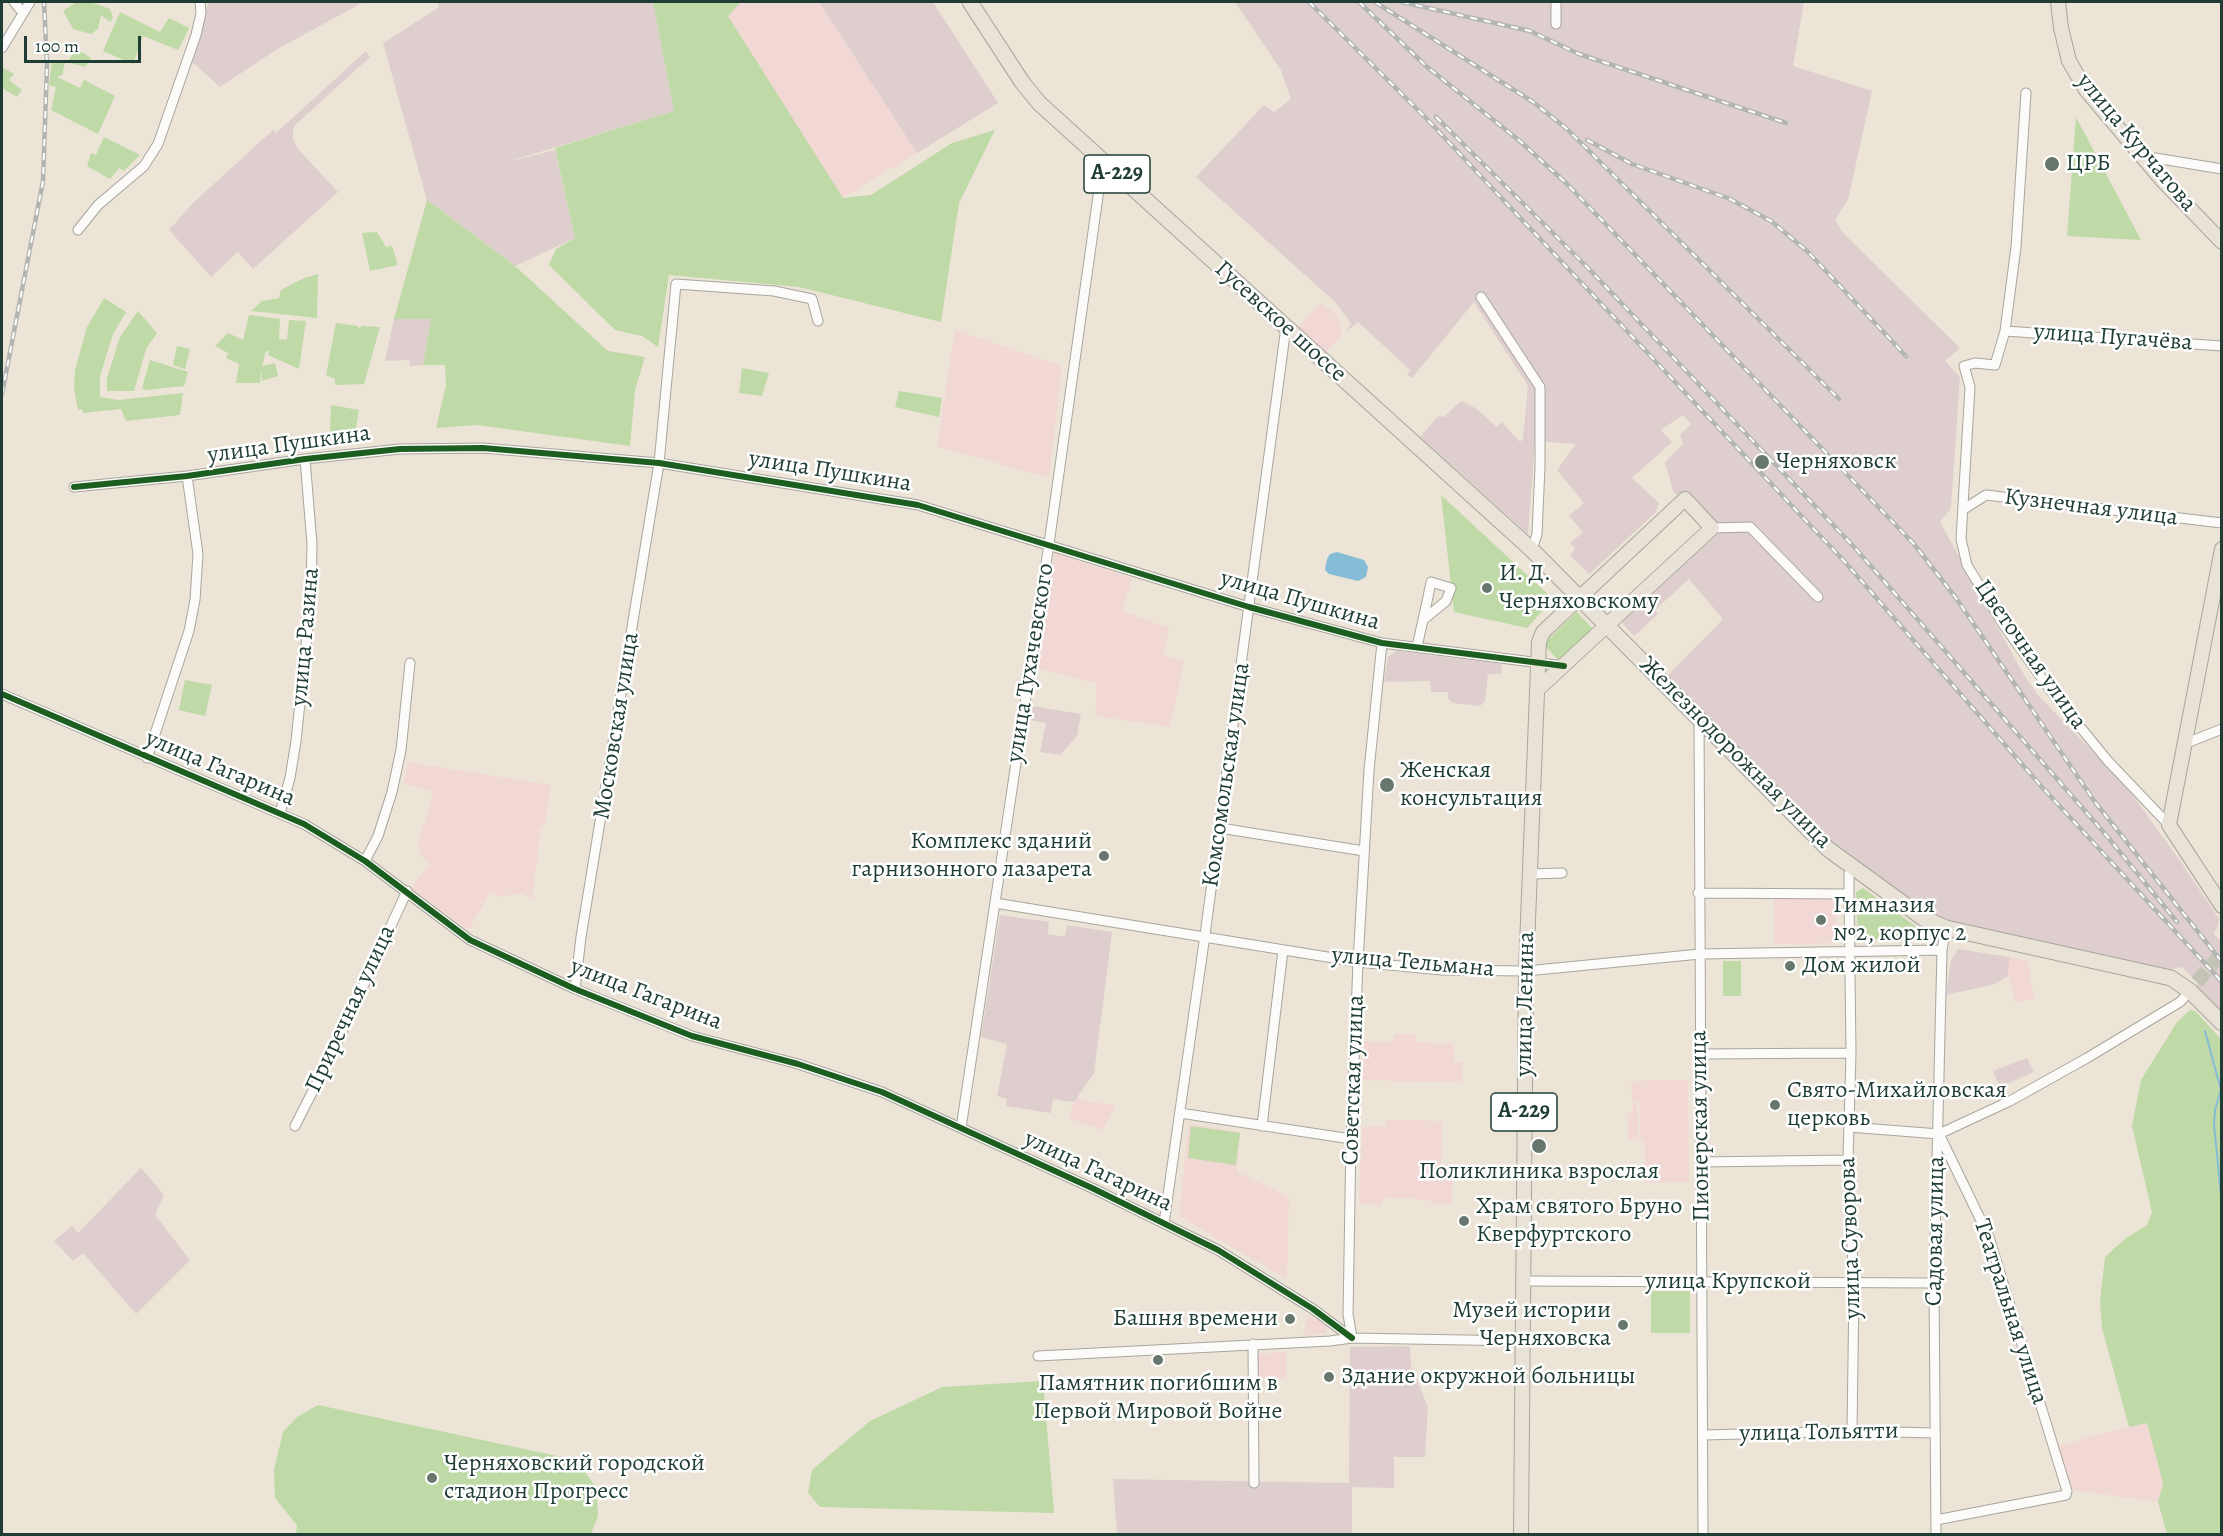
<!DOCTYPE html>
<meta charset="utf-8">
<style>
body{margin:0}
#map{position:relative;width:2223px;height:1536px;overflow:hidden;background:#ece4d6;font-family:Alegreya,serif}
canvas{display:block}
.frame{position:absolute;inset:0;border:3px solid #1f3d34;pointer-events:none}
.scale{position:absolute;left:24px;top:36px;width:117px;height:27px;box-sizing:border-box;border:3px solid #1f3d34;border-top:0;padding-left:8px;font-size:18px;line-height:21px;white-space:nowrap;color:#1f3d34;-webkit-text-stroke:4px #fff;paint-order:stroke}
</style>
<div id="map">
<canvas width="2223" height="1536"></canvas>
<div class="frame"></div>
<div class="scale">100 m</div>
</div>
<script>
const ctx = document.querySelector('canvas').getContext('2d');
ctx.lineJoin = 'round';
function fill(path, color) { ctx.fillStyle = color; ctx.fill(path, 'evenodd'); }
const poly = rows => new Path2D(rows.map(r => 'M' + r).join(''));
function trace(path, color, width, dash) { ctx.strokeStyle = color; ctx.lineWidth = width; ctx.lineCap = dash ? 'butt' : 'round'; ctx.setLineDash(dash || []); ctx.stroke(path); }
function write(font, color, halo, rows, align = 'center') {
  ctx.font = font + ' Alegreya,serif'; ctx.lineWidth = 5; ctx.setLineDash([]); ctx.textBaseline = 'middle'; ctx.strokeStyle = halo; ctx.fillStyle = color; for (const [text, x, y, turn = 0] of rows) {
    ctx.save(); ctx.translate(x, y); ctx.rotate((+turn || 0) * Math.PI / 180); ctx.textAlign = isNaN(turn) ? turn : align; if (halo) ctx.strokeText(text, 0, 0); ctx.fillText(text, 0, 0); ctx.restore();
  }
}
const built = poly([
 [741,2,819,2,917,153,842,198,728,16],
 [1321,302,1338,317,1342,334,1326,352,1298,327],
 [955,330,1062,366,1049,478,937,446],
 [1057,554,1132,578,1122,611,1169,628,1163,656,1184,661,1170,727,1095,716,1097,684,1038,669,1055,555],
 [408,762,551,785,545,824,541,827,532,899,520,893,499,897,490,892,469,930,411,889,427,867,431,865,420,855,418,844,433,792,404,784],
 [1836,896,1836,943,1774,944,1774,898],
 [2009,957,2028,961,2034,998,2015,1003,2007,970],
 [1394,1034,1416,1035,1416,1042,1454,1044,1453,1062,1463,1062,1462,1083,1363,1080,1364,1041,1393,1041],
 [1688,1080,1689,1182,1645,1183,1645,1143,1641,1142,1639,1102,1632,1102,1637,1104,1639,1139,1628,1140,1628,1114,1633,1113,1631,1081],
 [1076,1098,1115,1106,1103,1130,1068,1118],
 [1386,1120,1442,1121,1441,1165,1452,1166,1452,1204,1431,1205,1431,1200,1383,1197,1382,1205,1359,1204,1362,1127,1385,1127],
 [1189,1124,1240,1132,1237,1172,1289,1197,1287,1279,1179,1216],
 [1308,1315,1327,1326,1327,1333,1303,1336],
 [1286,1351,1286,1379,1258,1379,1258,1354],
 [2147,1422,2163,1483,2158,1502,2070,1490,2058,1446]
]);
const industrial = poly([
 [207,2,364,2,279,48,220,87,191,61,208,4],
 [438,2,653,2,674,111,504,163,555,150,575,238,515,266,427,200,383,43,438,8],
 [819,2,933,2,998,103,917,153],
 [1235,2,1804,2,1793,66,1872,91,1848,200,1835,220,1844,234,1960,348,1945,361,1960,377,1951,508,1940,522,2021,670,2037,694,2126,786,2181,862,2219,919,2217,929,2213,933,2221,942,2221,1013,2197,991,2197,983,2182,967,2172,969,2148,967,1935,917,1828,839,1668,675,1723,619,1689,579,1655,610,1658,614,1634,636,1621,622,1711,530,1673,491,1665,462,1683,444,1680,435,1691,424,1683,415,1661,430,1672,442,1632,478,1659,503,1656,512,1589,574,1570,555,1575,549,1570,543,1583,532,1569,516,1584,503,1557,470,1576,444,1535,441,1528,534,1420,437,1438,416,1444,417,1461,401,1477,409,1497,427,1502,422,1520,442,1523,439,1528,387,1525,381,1474,302,1412,378,1407,374,1410,370,1358,322,1346,332,1351,323,1335,302,1196,177,1264,105,1274,112,1291,99,1281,70],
 [366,51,370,57,295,125,293,130,293,139,298,149,338,192,253,269,238,252,211,277,169,230,193,203,273,130,276,133],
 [407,317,431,319,423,365,410,366,409,360,385,361,394,319],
 [1396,651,1502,664,1501,674,1488,674,1485,701,1480,706,1453,703,1448,699,1448,692,1431,692,1430,681,1384,682,1388,657],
 [1031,706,1081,714,1077,736,1060,755,1040,752,1046,723,1029,720],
 [1000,915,1049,922,1048,934,1065,937,1067,925,1112,932,1094,1073,1074,1102,1053,1099,1051,1113,1006,1106,1007,1099,997,1096,1007,1044,981,1037],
 [1958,949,2009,957,2008,976,1995,984,1946,995,1951,960],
 [2027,1058,2034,1072,2000,1087,1993,1071],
 [141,1168,164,1195,155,1215,190,1260,136,1314,83,1253,73,1261,54,1241,72,1226,78,1233],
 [1410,1346,1411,1366,1428,1407,1425,1457,1394,1457,1394,1488,1352,1487,1352,1534,1117,1534,1113,1479,1349,1483,1350,1347]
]);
const green = poly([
 [77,2,90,2,110,9,113,18,110,22,101,15,98,29,91,34,73,29,63,11],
 [653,2,741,2,728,16,843,198,871,195,952,143,995,130,959,203,941,322,799,287,669,275,658,347,642,336,615,330,549,265,556,249,575,238,555,148,674,111],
 [120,12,160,32,169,18,189,28,178,50,143,36,133,64,103,51],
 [77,49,91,58,85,67,67,62],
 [52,61,65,63,62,75,57,77,80,88,84,80,115,96,98,134,51,110,56,87,49,85],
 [2,67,14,74,9,80,22,90,17,97,2,88],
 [2076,117,2141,240,2067,236],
 [104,137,140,155,124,171,119,168,110,179,87,166,91,153,96,155],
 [427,200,515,266,608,351,645,357,635,390,630,446,477,425,436,428,446,385,445,365,423,365,431,319,394,319],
 [377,232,386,247,392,246,398,265,370,271,362,233],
 [318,274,317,318,251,311,262,301,279,298,281,290,304,278],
 [104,298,126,312,113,334,100,376,100,397,118,400,183,393,180,415,126,421,121,409,83,413,82,409,78,410,74,389,75,370,87,327],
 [138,311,157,333,146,349,134,391,107,391,107,378,120,337],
 [249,315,280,319,279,339,287,340,289,320,306,321,299,369,268,355,269,351,266,351,262,366,275,363,278,376,262,381,262,369,260,383,236,383,239,364,226,358,228,353,215,346,228,333,243,340],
 [336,323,358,326,360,330,361,326,380,327,364,384,335,385,335,379,326,375],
 [177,346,190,349,185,369,173,365],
 [150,360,188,372,184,386,145,390,142,388],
 [742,368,769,373,762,396,739,393],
 [899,391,942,398,939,417,895,407],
 [331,405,359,410,355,433,330,434],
 [1441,495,1553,599,1527,628,1454,612],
 [1577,612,1593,629,1559,661,1543,644],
 [185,680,212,685,205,716,179,710],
 [1863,888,1922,931,1927,936,1925,941,1858,939,1856,892],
 [1723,961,1741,961,1741,996,1723,996],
 [2190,1010,2195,1011,2221,1039,2221,1534,2167,1534,2158,1502,2163,1483,2147,1423,2129,1427,2102,1328,2100,1301,2105,1257,2126,1238,2147,1225,2152,1212,2132,1126,2141,1080,2177,1022],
 [1191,1126,1240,1133,1236,1165,1188,1158],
 [1651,1291,1690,1291,1690,1333,1651,1333],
 [1043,1381,1054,1513,820,1507,808,1493,812,1470,870,1421,936,1390,942,1387],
 [318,1405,576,1460,596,1487,598,1516,591,1534,296,1534,297,1525,275,1498,274,1470,283,1432,297,1417]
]);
const water = poly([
 [1337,552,1364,560,1368,567,1366,577,1358,581,1329,574,1325,570,1327,559,1330,554]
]);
const stream = poly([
 [2205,1031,2221,1090,2215,1110,2214,1124,2222,1206]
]);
const primaryTunnel = poly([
 [2197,982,2222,953]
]);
const minor = poly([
 [14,2,23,13],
 [1556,2,1556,24],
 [2,48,30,2],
 [2026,93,2016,247,2005,331,1995,365,1975,363,1964,366,1970,387,1961,539,1967,565,2003,624,2054,695,2108,761,2169,825],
 [2143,156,2222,169],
 [78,230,98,205,144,166,158,144,196,35,201,13,200,2],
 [1481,297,1540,387,1540,467,1537,534,1532,550],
 [2005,331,2222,346],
 [74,487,187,476,305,459,400,449,483,448,659,463,918,505,1249,607,1382,643,1564,666],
 [1964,509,1986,495,2222,523],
 [1712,528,1750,527,1818,597],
 [1417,647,1428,597,1431,582,1451,588,1446,601,1423,620],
 [2,694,304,824,365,861,470,940,575,989,692,1036,798,1064,882,1092,1092,1188,1218,1250,1313,1309,1352,1338],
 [1699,718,1703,1534],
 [2184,744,2222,729],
 [147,758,189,631,195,600,198,554,187,476],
 [280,813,290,778,296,741,311,597,312,544,305,459],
 [1220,828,1364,851],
 [365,861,378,836,392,792,401,750,410,663],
 [1530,874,1562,873],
 [1698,893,1849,894],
 [995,903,1358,962,1442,970,1526,971,1700,954,1942,950],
 [575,989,581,937,659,463,676,284,774,291,812,299,818,321],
 [1700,1054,1851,1053],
 [1180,1113,1351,1139],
 [295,1126,334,1049,407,891],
 [1262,1126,1283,950],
 [1849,1127,1939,1134,2010,1101,2087,1058,2180,1002,2190,991],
 [961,1128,1049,544,1103,161],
 [1701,1162,1848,1160],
 [1164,1223,1205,935,1286,327],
 [1522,1281,1934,1283],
 [1352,1338,1348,1314,1351,1139,1358,962,1369,770,1382,643],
 [1253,1344,1254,1483],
 [1038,1356,1330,1341,1352,1338,1521,1341],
 [1852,1431,1854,1288,1848,1160,1851,1053,1849,894,1849,874,1853,867],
 [1704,1435,1852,1431,1935,1433],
 [1936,1520,2066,1495,2067,1491,1989,1237,1940,1136],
 [1936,1534,1934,1283,1942,950,1946,928]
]);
const primary = poly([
 [2058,2,2061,28,2069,61,2086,90,2163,181,2222,242],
 [2222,549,2169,825,2222,906],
 [1521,1534,1526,971,1539,642,1543,632,1685,499,1712,528,1538,689]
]);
const trunk = poly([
 [970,2,1022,82,1039,103,1532,550,1828,849,1923,918,1946,928,2171,978,2190,991,2222,1023]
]);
const rail = poly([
 [1309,2,1425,117,1844,561,2042,787,2222,982],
 [1359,2,1426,66,1521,142,1567,184,1914,544,1956,598,2095,802,2222,962],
 [1375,2,1533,102,1567,129,1839,399],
 [1402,2,1530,31,1579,54,1786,123],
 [1436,117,1586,266,1856,549,2106,835,2177,922],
 [1587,140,1632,164,1730,199,1771,221,1807,251,1906,356],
 [2,394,43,181,47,65,44,2]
]);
const cycleway = poly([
 [74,487,187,476,305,459,400,449,483,448,659,463,918,505,1249,607,1382,643,1564,666],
 [2,694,304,824,365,861,470,940,575,989,692,1036,798,1064,882,1092,1092,1188,1218,1250,1313,1309,1352,1338]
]);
const markers = [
 [2052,164,8,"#67776d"],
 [1762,462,8,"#67776d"],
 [1487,588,6,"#67776d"],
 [1387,785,8,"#67776d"],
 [1104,856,6,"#67776d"],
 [1821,920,6,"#67776d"],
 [1790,966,6,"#67776d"],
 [1775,1105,6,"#67776d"],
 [1539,1146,8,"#67776d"],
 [1464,1221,6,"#67776d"],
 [1290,1319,6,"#67776d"],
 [1623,1325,6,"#67776d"],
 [1158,1360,6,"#67776d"],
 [1329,1377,6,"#67776d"],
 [432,1478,6,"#67776d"]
];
const shields = [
 [1117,174,66],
 [1524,1112,66]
];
const shieldNames = [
 ["А-229",1117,174],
 ["А-229",1524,1112]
];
const streetNames = [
 ["улица Курчатова",2136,143,50],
 ["Гусевское шоссе",1280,322,42],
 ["улица Пугачёва",2113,338,4],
 ["улица Пушкина",289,445,-8],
 ["улица Пушкина",830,472,9],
 ["Кузнечная улица",2091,508,7],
 ["улица Пушкина",1300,601,16],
 ["улица Разина",306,637,-85],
 ["Цветочная улица",2030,655,55],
 ["улица Тухачевского",1031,663,-81],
 ["Московская улица",617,726,-81],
 ["Железнодорожная улица",1735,753,45],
 ["улица Гагарина",220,769,23],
 ["Комсомольская улица",1227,775,-82],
 ["улица Тельмана",1413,963,5],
 ["улица Гагарина",646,995,21],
 ["улица Ленина",1526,1004,-89],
 ["Приречная улица",351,1009,-65],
 ["Советская улица",1354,1080,-88],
 ["Пионерская улица",1701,1126,-91],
 ["улица Гагарина",1098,1172,25],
 ["Садовая улица",1936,1231,-89],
 ["улица Суворова",1851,1238,-92],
 ["улица Крупской",1728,1282],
 ["Театральная улица",2010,1312,72],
 ["улица Тольятти",1819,1433,-1]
];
const poiNames = [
 ["ЦРБ",2066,164],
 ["Черняховск",1776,462],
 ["И. Д.",1499,574],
 ["Черняховскому",1499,602],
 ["Женская",1400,771],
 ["консультация",1400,799],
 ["Комплекс зданий",1092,842,"right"],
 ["гарнизонного лазарета",1092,870,"right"],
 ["Гимназия",1833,906],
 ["№2, корпус 2",1833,934],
 ["Дом жилой",1802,966],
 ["Свято-Михайловская",1787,1091],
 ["церковь",1787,1119],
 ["Поликлиника взрослая",1539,1172,"center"],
 ["Храм святого Бруно",1476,1207],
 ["Кверфуртского",1476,1235],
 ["Музей истории",1611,1311,"right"],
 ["Черняховска",1611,1339,"right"],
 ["Башня времени",1278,1319,"right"],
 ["Здание окружной больницы",1341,1377],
 ["Памятник погибшим в",1158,1384,"center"],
 ["Первой Мировой Войне",1158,1412,"center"],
 ["Черняховский городской",444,1464],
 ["стадион Прогресс",444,1492]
];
fill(built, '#f2d8d4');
fill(industrial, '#decfce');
fill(green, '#bfd9a7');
fill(water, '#86bdd6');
trace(stream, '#86bdd6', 2);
trace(primaryTunnel, '#c3c3b6', 14, [14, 7]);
trace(minor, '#a7a69d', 11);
trace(primary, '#a7a69d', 16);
trace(trunk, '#a7a69d', 17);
trace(minor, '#fcfbf9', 9);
trace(primary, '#e9e2d6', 14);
trace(trunk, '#e9e2d6', 15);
trace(rail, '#b3b5b2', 4.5);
trace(rail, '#fff', 2, [7]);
trace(cycleway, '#1b5e20', 6);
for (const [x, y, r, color] of markers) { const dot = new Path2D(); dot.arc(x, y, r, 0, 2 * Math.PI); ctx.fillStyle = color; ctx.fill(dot); trace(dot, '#fff', 2); }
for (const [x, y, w] of shields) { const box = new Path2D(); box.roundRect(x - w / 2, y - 19, w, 38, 4.5); ctx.fillStyle = '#fff'; ctx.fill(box); trace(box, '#1f3d34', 1.5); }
write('bold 22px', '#1f3d34', null, shieldNames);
write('24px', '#1f3d34', '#fff', streetNames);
write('24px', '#1f3d34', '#fff', poiNames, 'left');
</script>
